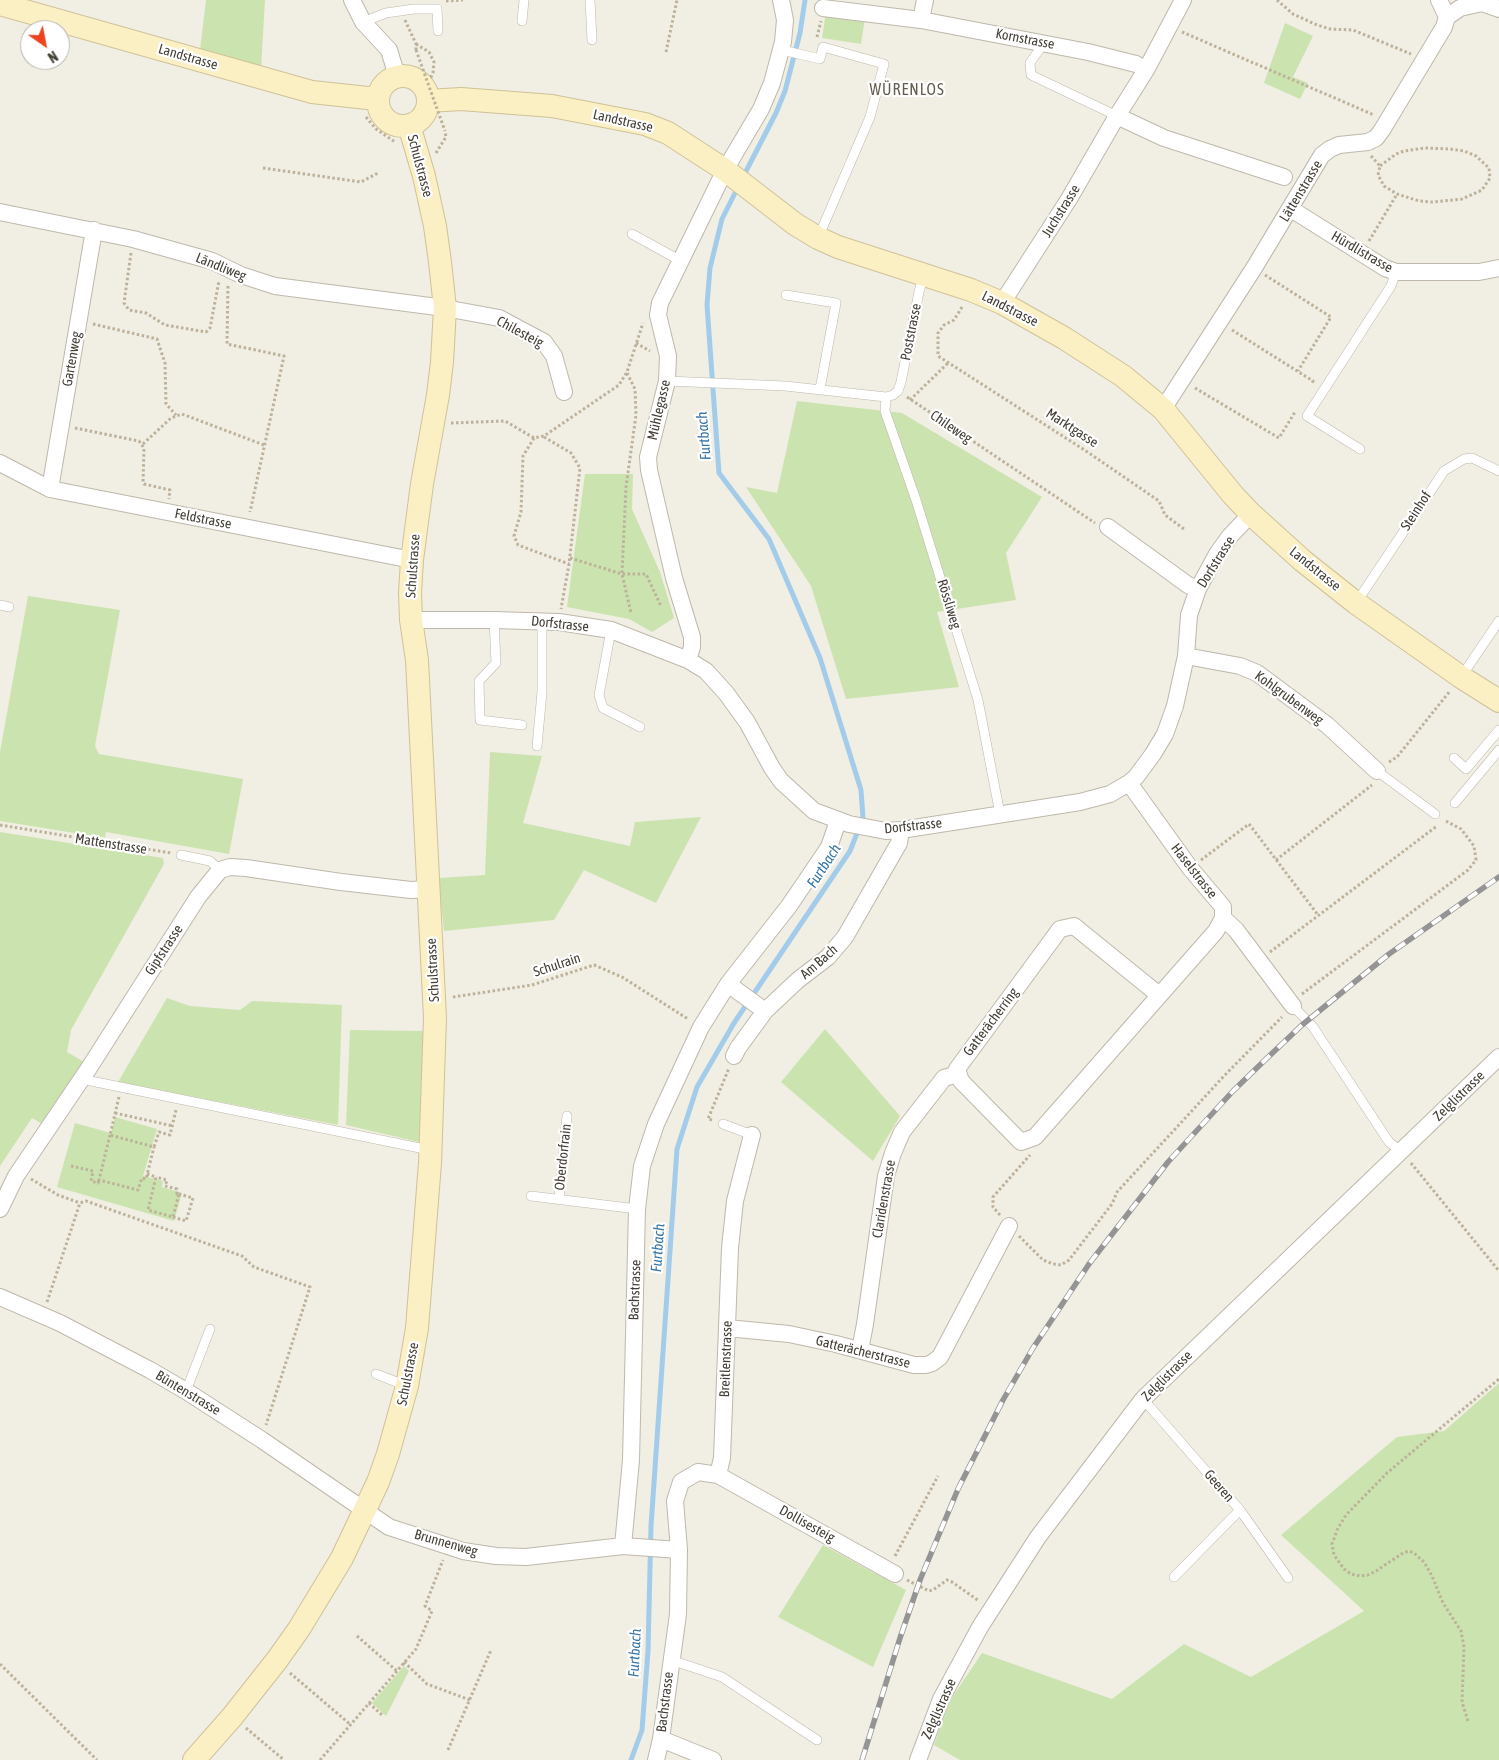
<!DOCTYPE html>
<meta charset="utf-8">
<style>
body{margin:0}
#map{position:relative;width:1499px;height:1760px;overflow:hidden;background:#f1eee4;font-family:"Asap Condensed",sans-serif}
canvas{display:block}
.north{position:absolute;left:20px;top:20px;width:50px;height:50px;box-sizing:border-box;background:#fff;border:1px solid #b4b2ae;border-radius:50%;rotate:147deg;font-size:14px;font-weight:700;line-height:20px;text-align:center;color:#433e35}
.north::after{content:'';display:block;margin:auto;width:18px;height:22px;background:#ed431f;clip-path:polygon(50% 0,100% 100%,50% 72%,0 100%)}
</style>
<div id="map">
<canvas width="1499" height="1760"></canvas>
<div class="north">N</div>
</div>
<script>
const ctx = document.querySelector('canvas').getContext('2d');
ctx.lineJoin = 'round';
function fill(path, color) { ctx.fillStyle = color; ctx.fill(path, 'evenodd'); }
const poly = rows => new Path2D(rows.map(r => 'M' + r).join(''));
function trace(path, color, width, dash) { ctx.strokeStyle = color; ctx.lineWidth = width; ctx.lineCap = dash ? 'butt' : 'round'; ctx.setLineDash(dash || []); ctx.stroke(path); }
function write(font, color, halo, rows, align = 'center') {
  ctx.font = font + ' "Asap Condensed",sans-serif'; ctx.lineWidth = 4.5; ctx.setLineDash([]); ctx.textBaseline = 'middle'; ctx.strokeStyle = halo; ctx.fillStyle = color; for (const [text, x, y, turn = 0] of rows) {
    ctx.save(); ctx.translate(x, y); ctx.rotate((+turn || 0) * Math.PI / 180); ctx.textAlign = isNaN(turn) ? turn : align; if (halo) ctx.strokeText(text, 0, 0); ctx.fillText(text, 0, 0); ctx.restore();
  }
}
const green = poly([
 [206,0,265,0,261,69,200,50],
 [826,12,865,18,861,44,822,38],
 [1285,23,1313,36,1293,77,1308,83,1300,99,1264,83],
 [797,401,902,413,1042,497,1006,553,1016,600,937,612,959,687,846,699,811,586,746,487,777,493],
 [585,474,633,474,632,509,660,572,674,618,652,632,629,619,567,607],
 [28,596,120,610,95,746,99,754,243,779,229,854,106,832,105,838,0,821,0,752],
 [490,752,542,756,523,823,630,846,635,822,701,817,656,903,584,870,554,920,444,931,438,878,485,875],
 [0,832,163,858,164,864,71,1030,67,1052,86,1063,44,1125,32,1118,0,1166],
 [167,998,190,1006,240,1010,252,1001,342,1005,338,1125,118,1082],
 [825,1029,900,1116,873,1161,781,1082],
 [350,1030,425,1031,419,1142,346,1125],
 [115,1117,157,1129,143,1176,163,1181,162,1187,182,1193,174,1221,57,1187,75,1123,111,1133],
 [1499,1383,1499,1760,960,1760,934,1745,949,1702,982,1653,1112,1699,1184,1644,1251,1677,1364,1611,1281,1535,1397,1437,1444,1431],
 [823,1545,906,1590,873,1667,778,1617],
 [404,1666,409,1671,386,1716,372,1703]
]);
const stream = poly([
 [743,177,776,113,785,91,800,33,805,0],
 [631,1760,642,1730,648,1651,651,1526,677,1149,697,1087,734,1023,850,851,863,818,861,790,820,658,769,539,719,473,707,305,710,268,722,219,738,187]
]);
const path = poly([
 [1277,0,1293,14,1317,25,1330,29,1353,30,1411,54],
 [446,1,463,0],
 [405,20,416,44,416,50],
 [1182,32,1374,115],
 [817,37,821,21],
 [416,44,429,52,434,62,433,73,430,79],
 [666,52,677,0],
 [366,117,376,129,395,142],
 [436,153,446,137,445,131],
 [1371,156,1380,166,1378,175,1384,186,1397,194,1419,201,1432,202,1462,199,1482,190,1490,178,1489,168,1476,156,1464,151,1450,149,1425,148,1404,151,1396,154,1380,166],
 [263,168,361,182,378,173],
 [1369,241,1397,194],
 [131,253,124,303,129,310,146,313,165,325,206,332,210,328,219,281],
 [1265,275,1331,317,1298,371],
 [228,286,227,344,284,356,250,512],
 [962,307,954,320,944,325,938,333,938,356,1086,451,1159,501,1165,515,1184,529],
 [93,324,157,339,165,363,166,404,176,415],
 [1232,330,1313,381,1312,383],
 [636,343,650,351],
 [627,373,635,389,636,415,626,487,622,574,631,613],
 [1195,388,1279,438,1295,412],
 [907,397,1095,523],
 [910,400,949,362],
 [451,423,505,421,534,438,544,436,619,385,627,372,643,323],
 [75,428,139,441,144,448,143,482,144,484,170,490,169,499],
 [544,437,571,453,580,468,569,564,561,609],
 [534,438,523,456,521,512,514,536,518,545,569,564],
 [143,444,171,418,182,414,264,445],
 [570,558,622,574,646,574,661,606],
 [1389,762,1397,757,1450,691],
 [0,825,171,853],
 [1201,860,1249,824,1318,915],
 [1276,860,1372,785],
 [1270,952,1437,826],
 [1302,994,1468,870,1476,860,1474,846,1461,829,1444,820],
 [453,997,532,985,594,965,622,977,688,1019],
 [119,1097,110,1135,154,1147,159,1132,170,1135,176,1110],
 [115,1113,173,1126],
 [712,1120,708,1119,729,1068],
 [110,1135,99,1180,138,1190,142,1178,146,1179,154,1147],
 [1411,1163,1499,1271],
 [71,1166,93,1171,91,1181,98,1183,99,1180],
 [147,1174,156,1177,148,1210,173,1217,179,1194,177,1194,177,1189,165,1186,167,1180,156,1177],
 [31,1179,58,1195,80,1203],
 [1000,1215,993,1207,993,1197,1030,1155],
 [173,1217,186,1221,193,1198,179,1194],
 [1019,1236,1043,1260,1053,1264,1061,1265,1069,1260,1112,1204,1117,1192,1224,1076,1282,1017],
 [47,1302,80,1203,86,1201,242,1256,254,1267,310,1287,266,1425],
 [895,1556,938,1476],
 [907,1580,929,1591,933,1590,947,1580,952,1582,979,1601],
 [357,1636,397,1671],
 [404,1662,427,1684,470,1700],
 [0,1664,97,1760],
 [290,1673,351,1725],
 [369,1703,383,1716],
 [1468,1721,1462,1702,1464,1647,1461,1631,1443,1603,1432,1576,1424,1562,1414,1553,1409,1551,1403,1553,1376,1571,1368,1575,1360,1576,1351,1574,1344,1569,1334,1555,1332,1544,1338,1528,1346,1515,1387,1473,1499,1379],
 [246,1728,284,1760],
 [448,1750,491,1650],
 [320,1760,416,1649,432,1611,425,1606,443,1560]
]);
const lane = poly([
 [590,0,592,40],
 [522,21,524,0],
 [363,22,386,13,414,9,437,9,438,31],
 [1041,42,1039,50,1030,63,1031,75,1117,116],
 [782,50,820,59,823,47,884,64,870,117,818,238],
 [632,234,681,261],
 [786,295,836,303,820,389],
 [667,381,785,386,886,397,893,395,898,391,901,382,919,292,924,274],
 [886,397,885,411,916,500,978,700,1000,814],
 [1360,449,1307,416,1391,286,1396,272],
 [1356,603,1444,471,1464,459,1472,458,1499,471],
 [0,605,9,607],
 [494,620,496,663,479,681,480,720,522,725],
 [611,630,599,695,603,708,640,727],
 [1461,677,1499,621],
 [537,746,542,692,542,621],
 [1454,758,1466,769,1499,730],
 [1377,771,1435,814],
 [1455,803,1499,750],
 [181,855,210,861,220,870],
 [1293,1006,1313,1027,1389,1142,1402,1152],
 [81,1079,420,1148,431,1149],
 [723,1124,752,1135],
 [531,1196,637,1209],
 [559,1199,567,1116],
 [376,1374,407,1386],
 [186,1391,210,1329],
 [1143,1399,1240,1510,1288,1578],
 [1174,1577,1240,1510],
 [671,1660,722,1677,817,1740]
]);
const street = poly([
 [352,0,363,22,389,50,397,76],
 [925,0,921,20,1088,52,1136,64,1146,70],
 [823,8,921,20],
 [1447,17,1460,8,1482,3,1499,9],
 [1117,116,1164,138,1284,177],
 [1291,209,1385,268,1396,272,1479,272,1499,268],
 [0,212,133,239,212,261,241,275,275,286,445,308,499,318,544,342,554,356,564,392],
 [1002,303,1069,199,1117,116,1146,70,1183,0],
 [1163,409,1254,268,1322,155,1330,149,1339,145,1368,142,1376,138,1382,130,1444,27,1447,17,1439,0],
 [0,463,50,489,412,560],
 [50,489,94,230],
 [1108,527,1188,585,1198,589],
 [411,620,494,620,559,622,611,630,688,660,706,671,726,693,747,722,772,768,781,781,814,811,849,824,886,831,901,830,1080,802,1110,794,1129,783,1136,777,1153,754,1165,734,1175,706,1186,656,1189,615,1198,589,1217,554,1230,536,1251,514],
 [1186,656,1240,666,1257,673,1327,725,1377,771],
 [688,660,692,647,692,637,674,578,649,470,648,457,667,381,668,356,658,315,660,303,725,170,761,109,772,83,783,42,785,20,781,0],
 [1129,783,1190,868,1223,907,1223,918,1236,930,1293,1006],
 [728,984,765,1011],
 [1159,995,1074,926,1060,929,957,1069,961,1081,1021,1142,1035,1137,1216,931,1223,918],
 [734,1056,738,1048,765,1011,798,980,828,957,845,937,899,843,901,830],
 [0,1209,16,1176,89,1068,198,897,220,870,230,867,246,868,341,882,411,890,428,889],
 [0,1297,60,1323,150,1370,186,1391,262,1440,389,1527,463,1551,496,1556,526,1557,623,1546,679,1550],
 [727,1328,789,1334,836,1344,914,1365,926,1365,932,1363,940,1357,1009,1226],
 [860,1350,865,1324,886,1176,893,1153,902,1132,944,1078,958,1074],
 [718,1475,895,1574],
 [623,1546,631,1460,637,1209,642,1166,656,1124,701,1027,728,984,789,906,829,847,838,821],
 [661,1739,713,1760],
 [656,1760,661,1739,678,1614,679,1550,675,1501,681,1482,698,1472,718,1475,722,1458,730,1248,735,1201,752,1135],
 [918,1760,941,1699,980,1627,1038,1537,1143,1399,1499,1057]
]);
const secondary = poly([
 [0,4,312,92,377,99],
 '378 101a25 25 0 1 1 50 0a25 25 0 1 1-50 0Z',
 [428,101,461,99,552,106,645,124,668,133,725,170,795,224,818,238,838,247,971,290,1002,303,1064,338,1123,376,1163,409,1233,495,1251,514,1303,561,1356,603,1461,677,1499,701],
 [194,1760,232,1717,277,1660,299,1629,342,1558,378,1482,388,1454,407,1386,417,1328,430,1163,435,1018,417,660,411,620,410,593,412,560,422,484,438,395,442,362,445,308,440,262,435,226,424,176,409,125]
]);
const rail = poly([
 [862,1760,900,1638,920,1580,958,1489,1003,1400,1033,1348,1089,1264,1168,1162,1233,1091,1264,1061,1302,1025,1389,954,1499,877]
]);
const pathBridge = poly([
 [416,50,445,131]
]);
const streetNames = [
 ["Kornstrasse",1025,39,11],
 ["Landstrasse",188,57,16],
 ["Landstrasse",623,121,13],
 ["Schulstrasse",420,166,75],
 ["Lättenstrasse",1301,191,-59],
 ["Juchstrasse",1061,211,-58],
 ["Hürdlistrasse",1362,252,30],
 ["Ländliweg",221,267,22],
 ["Landstrasse",1010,309,27],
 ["Chilesteig",520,332,28],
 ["Poststrasse",911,332,-79],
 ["Gartenweg",72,359,-80],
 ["Mühlegasse",659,410,-77],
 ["Chileweg",951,427,34],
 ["Marktgasse",1072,428,33],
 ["Steinhof",1416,511,-57],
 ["Feldstrasse",203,519,11],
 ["Dorfstrasse",1216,562,-58],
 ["Schulstrasse",413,566,-86],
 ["Landstrasse",1315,569,39],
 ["Rössliweg",949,604,73],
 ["Dorfstrasse",560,624,6],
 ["Kohlgrubenweg",1289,698,36],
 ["Dorfstrasse",913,826,-6],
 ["Mattenstrasse",111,844,9],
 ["Haselstrasse",1194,871,52],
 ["Gipfstrasse",164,950,-57],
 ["Am Bach",819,962,-41],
 ["Schulrain",557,965,-18],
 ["Schulstrasse",433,970,-93],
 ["Gatterächerring",991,1022,-53],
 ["Zelglistrasse",1459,1096,-44],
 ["Oberdorfrain",563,1157,-84],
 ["Claridenstrasse",884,1199,-80],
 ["Bachstrasse",635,1290,-88],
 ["Gatterächerstrasse",863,1352,14],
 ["Breitlenstrasse",726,1359,-88],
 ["Schulstrasse",408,1374,-79],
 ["Zelglistrasse",1167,1376,-45],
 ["Büntenstrasse",188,1393,31],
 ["Geeren",1219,1486,49],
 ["Dollisesteig",807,1524,29],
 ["Brunnenweg",446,1543,16],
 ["Bachstrasse",665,1702,-83],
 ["Zelglistrasse",939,1709,-66]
];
const waterNames = [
 ["Furtbach",704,436,-95],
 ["Furtbach",824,866,-57],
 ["Furtbach",658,1248,-86],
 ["Furtbach",635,1653,-87]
];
const quarterNames = [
 ["WÜRENLOS",907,90]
];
fill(green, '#cbe4af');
trace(stream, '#a3cceb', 5);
trace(lane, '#bfb8ab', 10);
trace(street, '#bfb8ab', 18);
trace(secondary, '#cfc297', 24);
trace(path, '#bdb19a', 3, [2.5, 2.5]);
trace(lane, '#fff', 9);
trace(street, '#fff', 16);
trace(secondary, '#fbefc4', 22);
trace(rail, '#949494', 5.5);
trace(rail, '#fff', 4, [11]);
trace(pathBridge, '#bdb19a', 3, [2.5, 2.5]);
write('14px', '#433e35', '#fff', streetNames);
write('italic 15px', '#3575a8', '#fff', waterNames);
ctx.letterSpacing = '1px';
write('16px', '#655c4d', '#fff', quarterNames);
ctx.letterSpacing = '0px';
</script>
